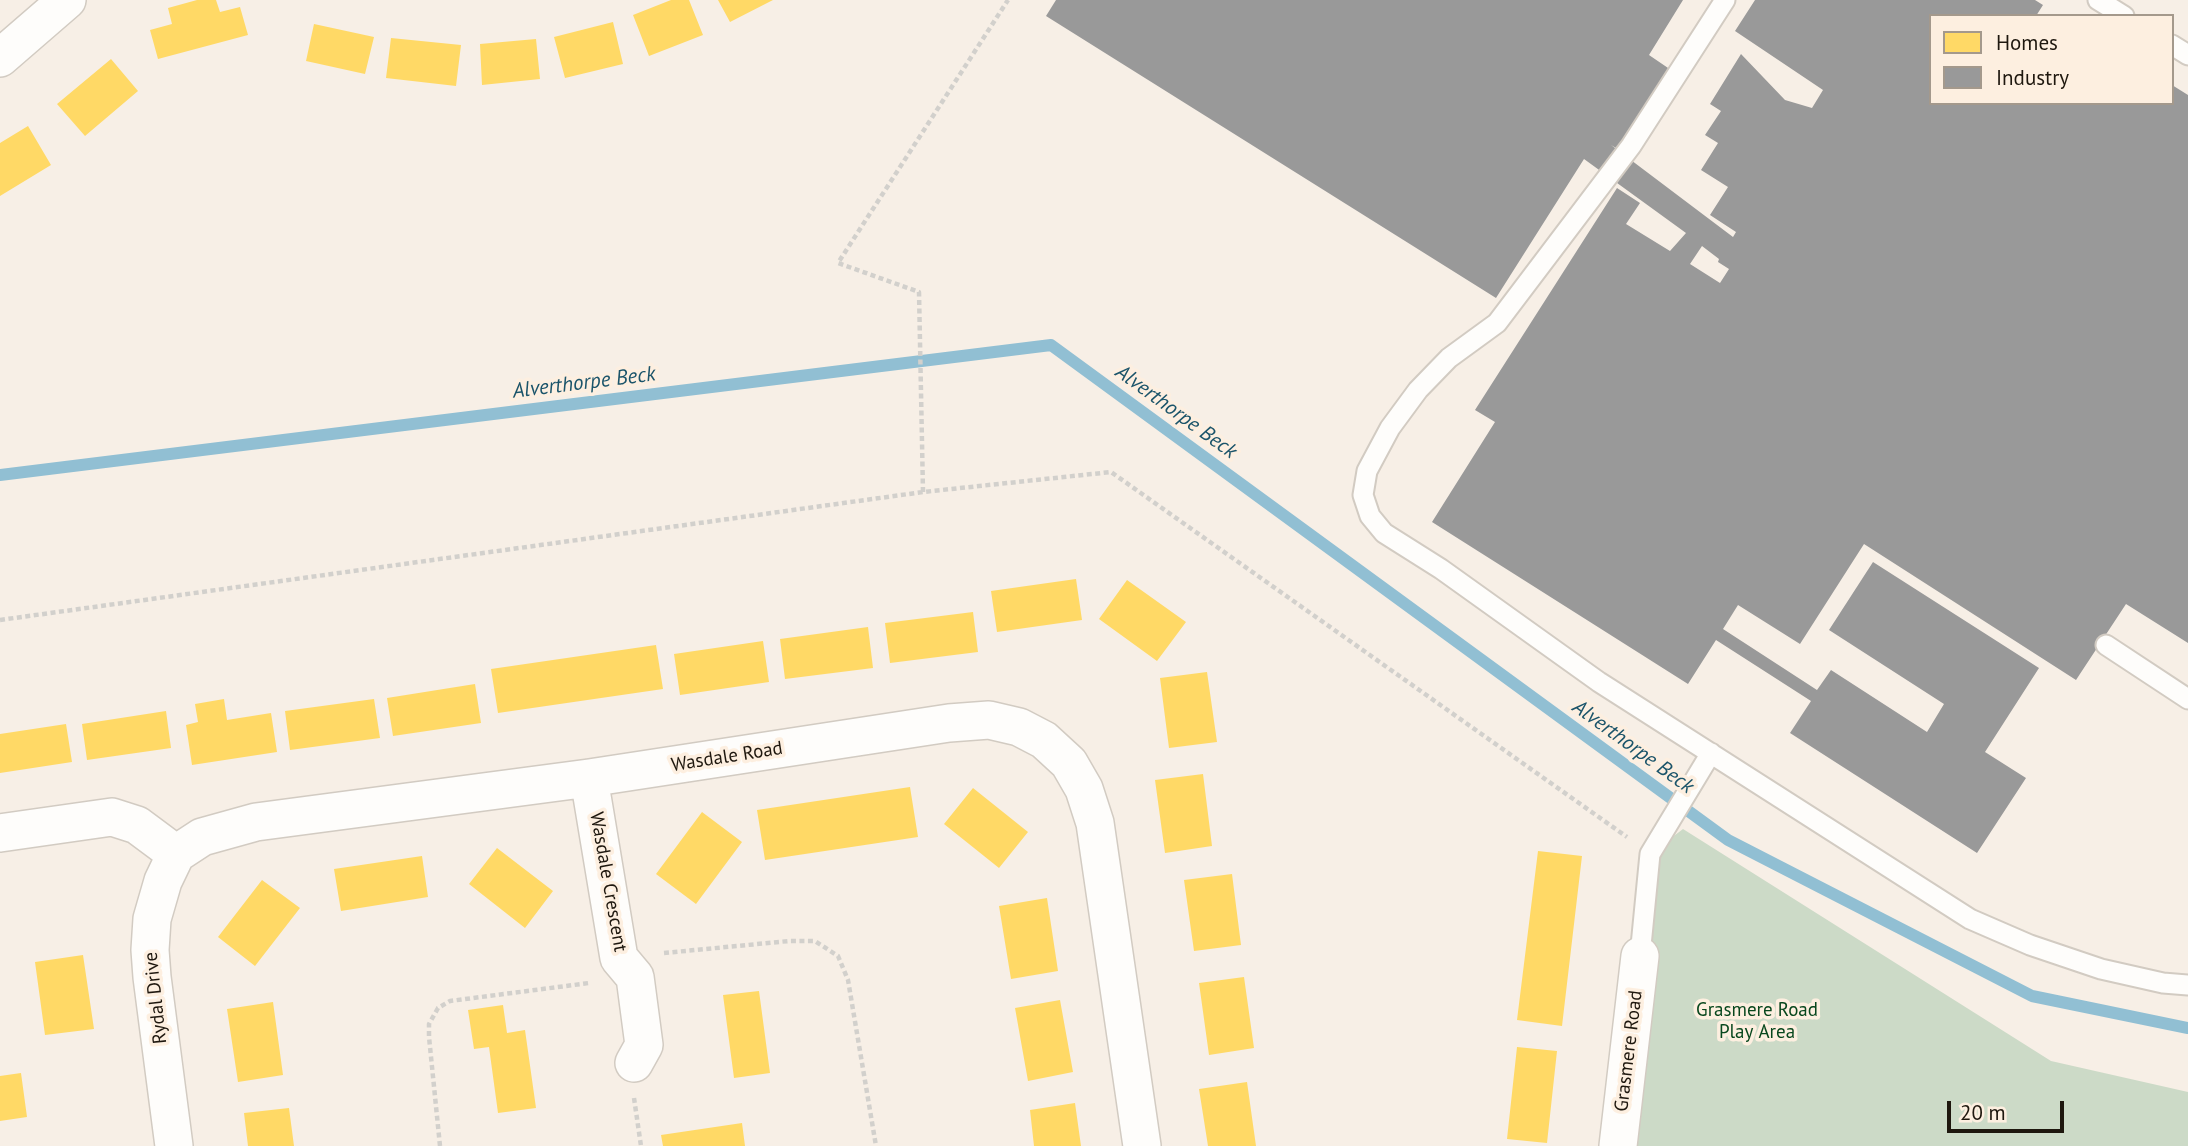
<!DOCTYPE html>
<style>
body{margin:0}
#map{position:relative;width:2188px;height:1146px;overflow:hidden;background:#f7efe6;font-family:"PT Sans",sans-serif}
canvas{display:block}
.legend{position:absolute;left:1929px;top:14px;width:245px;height:91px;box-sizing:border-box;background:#fdefe0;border:2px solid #a4998c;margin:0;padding:9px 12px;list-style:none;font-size:21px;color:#1e170e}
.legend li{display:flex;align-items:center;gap:14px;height:35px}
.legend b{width:35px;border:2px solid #a4998c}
.scale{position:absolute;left:1947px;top:1101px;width:117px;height:32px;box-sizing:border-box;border:4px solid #1e170e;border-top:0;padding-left:9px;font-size:21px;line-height:24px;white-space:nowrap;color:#1e170e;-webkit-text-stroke:5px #fdefe0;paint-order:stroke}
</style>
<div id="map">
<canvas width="2188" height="1146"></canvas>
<ul class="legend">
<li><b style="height:19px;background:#ffd966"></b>Homes</li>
<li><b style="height:19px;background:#999"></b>Industry</li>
</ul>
<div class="scale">20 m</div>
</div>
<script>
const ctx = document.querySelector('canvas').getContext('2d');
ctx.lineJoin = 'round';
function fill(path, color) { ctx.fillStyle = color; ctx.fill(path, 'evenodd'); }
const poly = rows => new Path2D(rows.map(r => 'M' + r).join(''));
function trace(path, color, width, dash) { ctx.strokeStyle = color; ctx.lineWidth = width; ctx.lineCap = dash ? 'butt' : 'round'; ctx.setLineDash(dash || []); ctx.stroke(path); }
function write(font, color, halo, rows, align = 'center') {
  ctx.font = font + ' "PT Sans",sans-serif'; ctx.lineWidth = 7; ctx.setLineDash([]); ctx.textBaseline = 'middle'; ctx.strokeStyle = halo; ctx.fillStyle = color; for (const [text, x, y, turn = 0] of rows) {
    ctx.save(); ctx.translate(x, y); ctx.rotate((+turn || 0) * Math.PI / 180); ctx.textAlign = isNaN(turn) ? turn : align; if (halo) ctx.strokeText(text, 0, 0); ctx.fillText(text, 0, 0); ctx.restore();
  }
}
const green = poly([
 [1683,829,2051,1061,2188,1092,2188,1146,1618,1146,1650,854]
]);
const homes = poly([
 [197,0,216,0,220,12,240,7,248,35,158,59,150,30,172,24,168,8],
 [671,0,689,0,703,35,649,56,633,15],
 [718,0,773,0,730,22],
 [613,22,623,64,565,78,554,37],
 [314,24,374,37,365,74,306,61],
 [391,38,461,45,456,86,386,78],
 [536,39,540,79,482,85,480,44],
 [111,59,138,91,85,136,57,104],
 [28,126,51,165,0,196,0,143],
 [1076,579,1082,620,997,632,991,591],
 [1127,580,1186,622,1157,661,1099,619],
 [973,612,978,652,890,663,885,623],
 [868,627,873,668,785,679,780,639],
 [763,641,769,682,680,695,674,654],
 [656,645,663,689,498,713,491,669],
 [1207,672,1217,742,1169,748,1160,678],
 [475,684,481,723,393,736,387,698],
 [224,699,227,720,271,713,277,752,192,765,186,725,198,722,195,704],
 [374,699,380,738,290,750,285,711],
 [166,711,171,748,87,760,82,724],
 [66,724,72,762,0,773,0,734],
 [1203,774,1212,846,1165,853,1155,780],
 [910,787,918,837,765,860,757,810],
 [973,788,1028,832,999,868,944,824],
 [702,812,742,842,696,904,656,874],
 [497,848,553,891,525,928,469,884],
 [1538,851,1582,856,1562,1026,1517,1020],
 [422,856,428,897,341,911,334,869],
 [1232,874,1241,945,1194,951,1184,880],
 [262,880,300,908,255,966,218,937],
 [1047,898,1058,971,1011,979,999,906],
 [83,955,94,1029,45,1035,35,962],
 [1244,977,1254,1048,1209,1055,1199,983],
 [759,991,770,1073,734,1078,723,995],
 [1060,1000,1073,1072,1028,1081,1015,1008],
 [273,1002,283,1075,238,1082,227,1009],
 [503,1005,507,1033,525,1030,536,1108,498,1113,489,1047,474,1049,468,1010],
 [1517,1047,1557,1051,1547,1143,1507,1139],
 [21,1073,27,1117,0,1121,0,1076],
 [1247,1082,1256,1146,1208,1146,1199,1089],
 [1075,1103,1081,1146,1034,1146,1030,1110],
 [289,1108,294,1146,248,1146,244,1113],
 [742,1123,745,1146,663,1146,661,1135]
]);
const industry = poly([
 [1056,0,1683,0,1649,55,1671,70,1621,151,1611,145,1733,237,1736,232,1710,215,1728,187,1701,170,1718,143,1705,135,1721,111,1710,104,1741,54,1785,100,1812,108,1823,90,1735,31,1755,0,2035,0,2043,5,2036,16,1931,16,1931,103,2172,103,2172,85,2188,95,2188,643,2126,604,2076,680,1864,544,1800,644,1738,605,1723,629,1817,690,1831,670,1927,732,1944,704,1829,630,1873,562,2039,668,1985,752,2026,778,1977,853,1790,733,1811,701,1716,640,1688,684,1432,522,1495,422,1475,410,1617,188,1640,203,1626,224,1670,251,1686,233,1584,159,1496,298,1046,16],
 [1702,246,1719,259,1718,262,1729,269,1720,283,1690,264]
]);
const stream = poly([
 [0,475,1051,345,1728,840,2032,996,2188,1028]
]);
const path = poly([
 [923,492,919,292,838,263,1008,0],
 [0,620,923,492,1111,472,1627,837],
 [664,953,789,941,815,941,838,956,848,980,876,1146],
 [634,1098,641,1146],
 [440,1146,429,1037,429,1024,438,1008,450,1001,589,983]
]);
const service = poly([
 [1725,0,1631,146,1497,323,1449,358,1418,390,1390,428,1367,471,1363,495,1370,516,1384,533,1441,569,1599,682,1970,919,2030,945,2101,969,2163,983,2188,985],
 [2098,0,2124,16],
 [2172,45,2188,55],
 [2106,645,2188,699],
 [1640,956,1650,854,1711,753]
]);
const minor = poly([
 [0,58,67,0],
 [589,778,619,958,635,977,644,1045,634,1063],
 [0,833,112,817,137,825,176,854,202,837,256,822,589,778,949,723,989,720,1019,727,1044,740,1069,763,1084,789,1095,823,1142,1146],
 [174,1146,152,977,150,950,152,919,163,881,176,854],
 [1618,1146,1640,956]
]);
const streetNames = [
 ["Wasdale Road",727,757,-9],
 ["Wasdale Crescent",608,882,80],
 ["Rydal Drive",156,998,-96],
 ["Grasmere Road",1629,1051,-83]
];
const parkNames = [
 ["Grasmere Road",1757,1011],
 ["Play Area",1757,1033]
];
const waterNames = [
 ["Alverthorpe Beck",584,383,-7],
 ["Alverthorpe Beck",1176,412,36],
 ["Alverthorpe Beck",1633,747,36]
];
fill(green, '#ccdac7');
fill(homes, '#ffd966');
fill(industry, '#999');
trace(stream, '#91bfd3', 12);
trace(service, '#d2cbc2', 23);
trace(minor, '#d2cbc2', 40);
trace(path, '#d2d0cc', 4.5, [5, 3.5]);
trace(service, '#fefdfb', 19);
trace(minor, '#fefdfb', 37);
write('19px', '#1e170e', '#fdefe0', streetNames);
write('19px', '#08471d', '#fdefe0', parkNames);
write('italic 21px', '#1b546a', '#fdefe0', waterNames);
</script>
